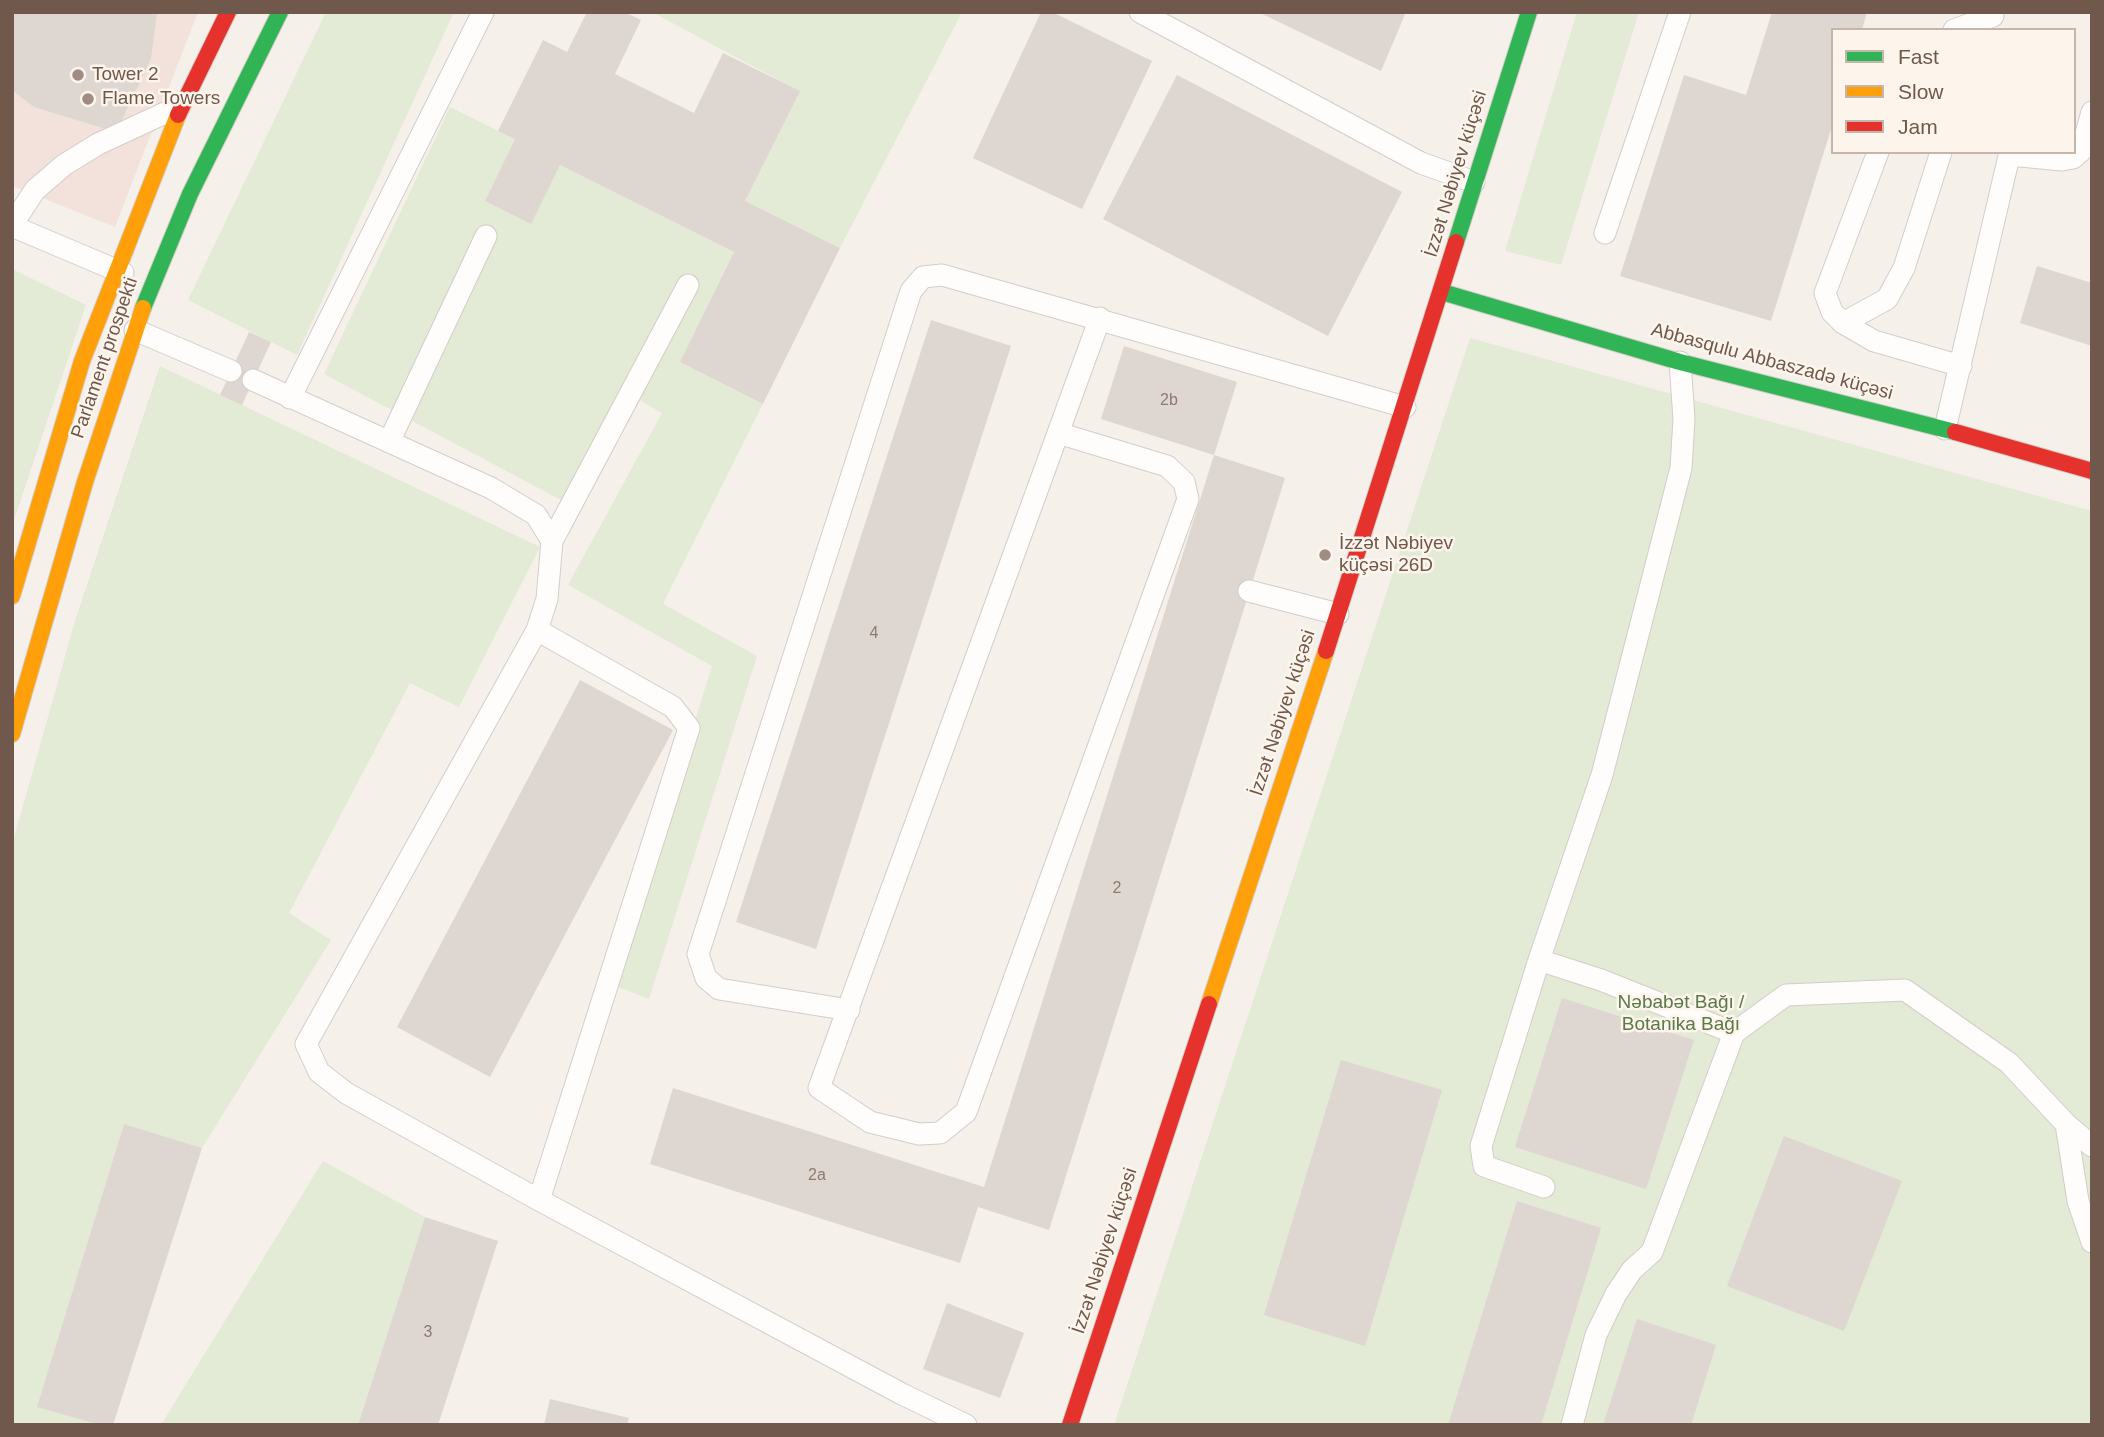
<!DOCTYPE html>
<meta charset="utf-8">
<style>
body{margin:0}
#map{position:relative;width:2104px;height:1437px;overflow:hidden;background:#f5f0ea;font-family:Helvetica,sans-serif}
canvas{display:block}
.frame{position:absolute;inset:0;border:14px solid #70584d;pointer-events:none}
.legend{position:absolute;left:1831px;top:28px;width:245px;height:126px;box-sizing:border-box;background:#fdf5eb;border:2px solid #c5b6ac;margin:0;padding:9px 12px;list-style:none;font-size:21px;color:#70584d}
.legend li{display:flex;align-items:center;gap:14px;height:35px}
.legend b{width:35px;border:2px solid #c5b6ac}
</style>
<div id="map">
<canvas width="2104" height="1437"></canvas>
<div class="frame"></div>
<ul class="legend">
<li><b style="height:9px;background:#30b455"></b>Fast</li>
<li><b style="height:9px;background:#ff9f0a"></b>Slow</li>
<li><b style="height:9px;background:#e5322d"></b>Jam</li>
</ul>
</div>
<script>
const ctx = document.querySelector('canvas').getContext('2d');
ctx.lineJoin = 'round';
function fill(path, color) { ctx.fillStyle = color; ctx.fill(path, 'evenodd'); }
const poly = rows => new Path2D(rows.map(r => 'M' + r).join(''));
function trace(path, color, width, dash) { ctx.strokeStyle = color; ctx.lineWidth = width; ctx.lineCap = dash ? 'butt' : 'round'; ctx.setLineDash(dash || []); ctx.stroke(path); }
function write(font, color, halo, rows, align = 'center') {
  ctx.font = font + ' Helvetica,sans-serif'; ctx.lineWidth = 5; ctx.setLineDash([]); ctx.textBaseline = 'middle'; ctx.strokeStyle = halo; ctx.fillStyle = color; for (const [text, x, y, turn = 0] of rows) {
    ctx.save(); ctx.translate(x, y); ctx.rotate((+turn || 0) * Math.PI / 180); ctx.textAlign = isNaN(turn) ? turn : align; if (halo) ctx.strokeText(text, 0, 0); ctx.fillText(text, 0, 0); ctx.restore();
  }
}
const commercial = poly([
 [12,12,198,12,115,227,12,186]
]);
const green = poly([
 [326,12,454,12,297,355,188,300],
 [652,12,962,12,840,248,745,201,799,91],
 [1577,12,1639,12,1561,265,1505,251],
 [450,107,515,139,485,201,531,223,560,165,734,252,680,362,763,404,663,604,757,656,649,999,613,985,712,666,568,585,662,413,636,398,576,508,324,374],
 [12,269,86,305,12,526],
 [1470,338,2092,511,2092,1425,1114,1425],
 [160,366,540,547,459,707,410,683,289,913,331,940,202,1148,124,1124,38,1407,100,1425,12,1425,12,845,75,621],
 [323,1161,425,1217,358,1425,161,1425]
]);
const building = poly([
 [12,12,157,12,151,59,116,132,34,107,12,90],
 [587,12,625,12,641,20,615,74,694,113,723,53,800,91,745,201,840,248,763,404,680,362,734,252,560,165,531,224,485,201,515,139,498,131,543,40,567,52],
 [1041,12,1052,12,1152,61,1082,209,973,158],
 [1258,12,1406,12,1381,71],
 [1772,12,1867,12,1862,30,1833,30,1833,123,1771,321,1620,276,1684,75,1746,95],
 [1177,75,1402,192,1328,336,1103,219],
 [2037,266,2092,283,2092,346,2020,323],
 [931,320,1011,346,816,949,736,922],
 [249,332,271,342,242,405,220,395],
 [1124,346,1237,382,1214,455,1101,419],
 [1214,455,1285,478,1049,1230,978,1207,960,1263,650,1164,673,1088,984,1187],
 [580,680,673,730,490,1077,397,1027],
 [1562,998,1694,1040,1646,1189,1515,1147],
 [1341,1060,1442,1090,1365,1346,1264,1315],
 [124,1124,202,1148,113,1425,100,1425,37,1407],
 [1784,1136,1902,1181,1844,1331,1727,1286],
 [1517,1201,1601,1228,1541,1425,1448,1425],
 [425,1217,498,1241,438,1425,358,1425],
 [947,1303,1024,1333,1000,1398,923,1369],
 [1637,1319,1716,1345,1691,1425,1603,1425],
 [550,1399,629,1418,627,1425,544,1425]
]);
const lane = poly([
 [1140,12,1421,163,1474,182],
 [1954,30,1993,16],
 [1878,152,1825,293,1832,312,1843,323,1874,341,1961,366],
 [2010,155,2062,160,2073,158,2081,151,2092,112],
 [12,225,35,190,64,165,98,144,180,106],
 [12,226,123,273],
 [1605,233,1680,12],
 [1843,323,1887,299,1904,268,1941,152],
 [135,330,231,371],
 [1680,362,1684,419,1681,468,1602,775,1539,960,1601,980,1734,1033,1786,995,1905,990,2009,1063,2066,1124,2078,1201,2092,1242],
 [253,380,491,488,536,515,552,541,547,599,537,630,306,1044,319,1072,346,1093,539,1200,902,1394,966,1425],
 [290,398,483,12],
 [1945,429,2010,152],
 [1058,433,1167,466,1184,482,1188,499,966,1112,940,1133,919,1134,870,1122,819,1088,1100,318],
 [389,442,486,236],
 [552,541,688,285],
 [1249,591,1338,614],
 [537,630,673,707,689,728,539,1200],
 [1539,960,1481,1146,1484,1166,1544,1187],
 [849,1010,719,989,706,978,698,954,911,291,923,277,942,275,1405,407],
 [2066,1124,2092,1146],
 [1572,1425,1596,1335,1616,1294,1632,1270,1652,1252,1734,1033]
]);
const fast = poly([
 [1456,242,1529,12],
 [1442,292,1680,362,1955,432],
 [143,308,190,194,280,12]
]);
const slow = poly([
 [12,596,82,361,178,115],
 [12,734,85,482,143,308],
 [1209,1004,1326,651]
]);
const jam = poly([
 [178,115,228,12],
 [1955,432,2092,471],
 [1326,651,1456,242],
 [1070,1425,1209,1004]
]);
const markers = [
 [78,75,7,"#9f8d84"],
 [88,99,7,"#9f8d84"],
 [1325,555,7,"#9f8d84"]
];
const numberNames = [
 ["2b",1169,401],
 ["4",874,634],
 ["2",1117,889],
 ["2a",817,1176],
 ["3",428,1333]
];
const poiNames = [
 ["Tower 2",92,75],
 ["Flame Towers",102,99],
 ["İzzət Nəbiyev",1339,544],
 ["küçəsi 26D",1339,566]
];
const streetNames = [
 ["İzzət Nəbiyev küçəsi",1456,174,-73],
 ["Parlament prospekti",105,358,-71],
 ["Abbasqulu Abbaszadə küçəsi",1772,362,15],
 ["İzzət Nəbiyev küçəsi",1283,713,-72],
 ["İzzət Nəbiyev küçəsi",1105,1251,-72]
];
const parkNames = [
 ["Nəbabət Bağı /",1681,1003],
 ["Botanika Bağı",1681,1025]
];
fill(commercial, '#f2e2db');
fill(green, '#e3ead6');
fill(building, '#ded6d0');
trace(lane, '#d4cdc8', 23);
trace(fast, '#d4cdc6', 18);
trace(slow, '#d4cdc6', 18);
trace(jam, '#d4cdc6', 18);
trace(lane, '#fefdfc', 21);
trace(fast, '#30b455', 16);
trace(slow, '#ff9f0a', 16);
trace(jam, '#e5322d', 16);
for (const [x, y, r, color] of markers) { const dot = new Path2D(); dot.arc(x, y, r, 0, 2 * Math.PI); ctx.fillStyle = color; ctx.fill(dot); trace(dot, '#fdf5eb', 2.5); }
write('16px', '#8e7a70', null, numberNames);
write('19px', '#70584d', '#fdf5eb', poiNames, 'left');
write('19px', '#70584d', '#fdf5eb', streetNames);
write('19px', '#5a7a49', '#fdf5eb', parkNames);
</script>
